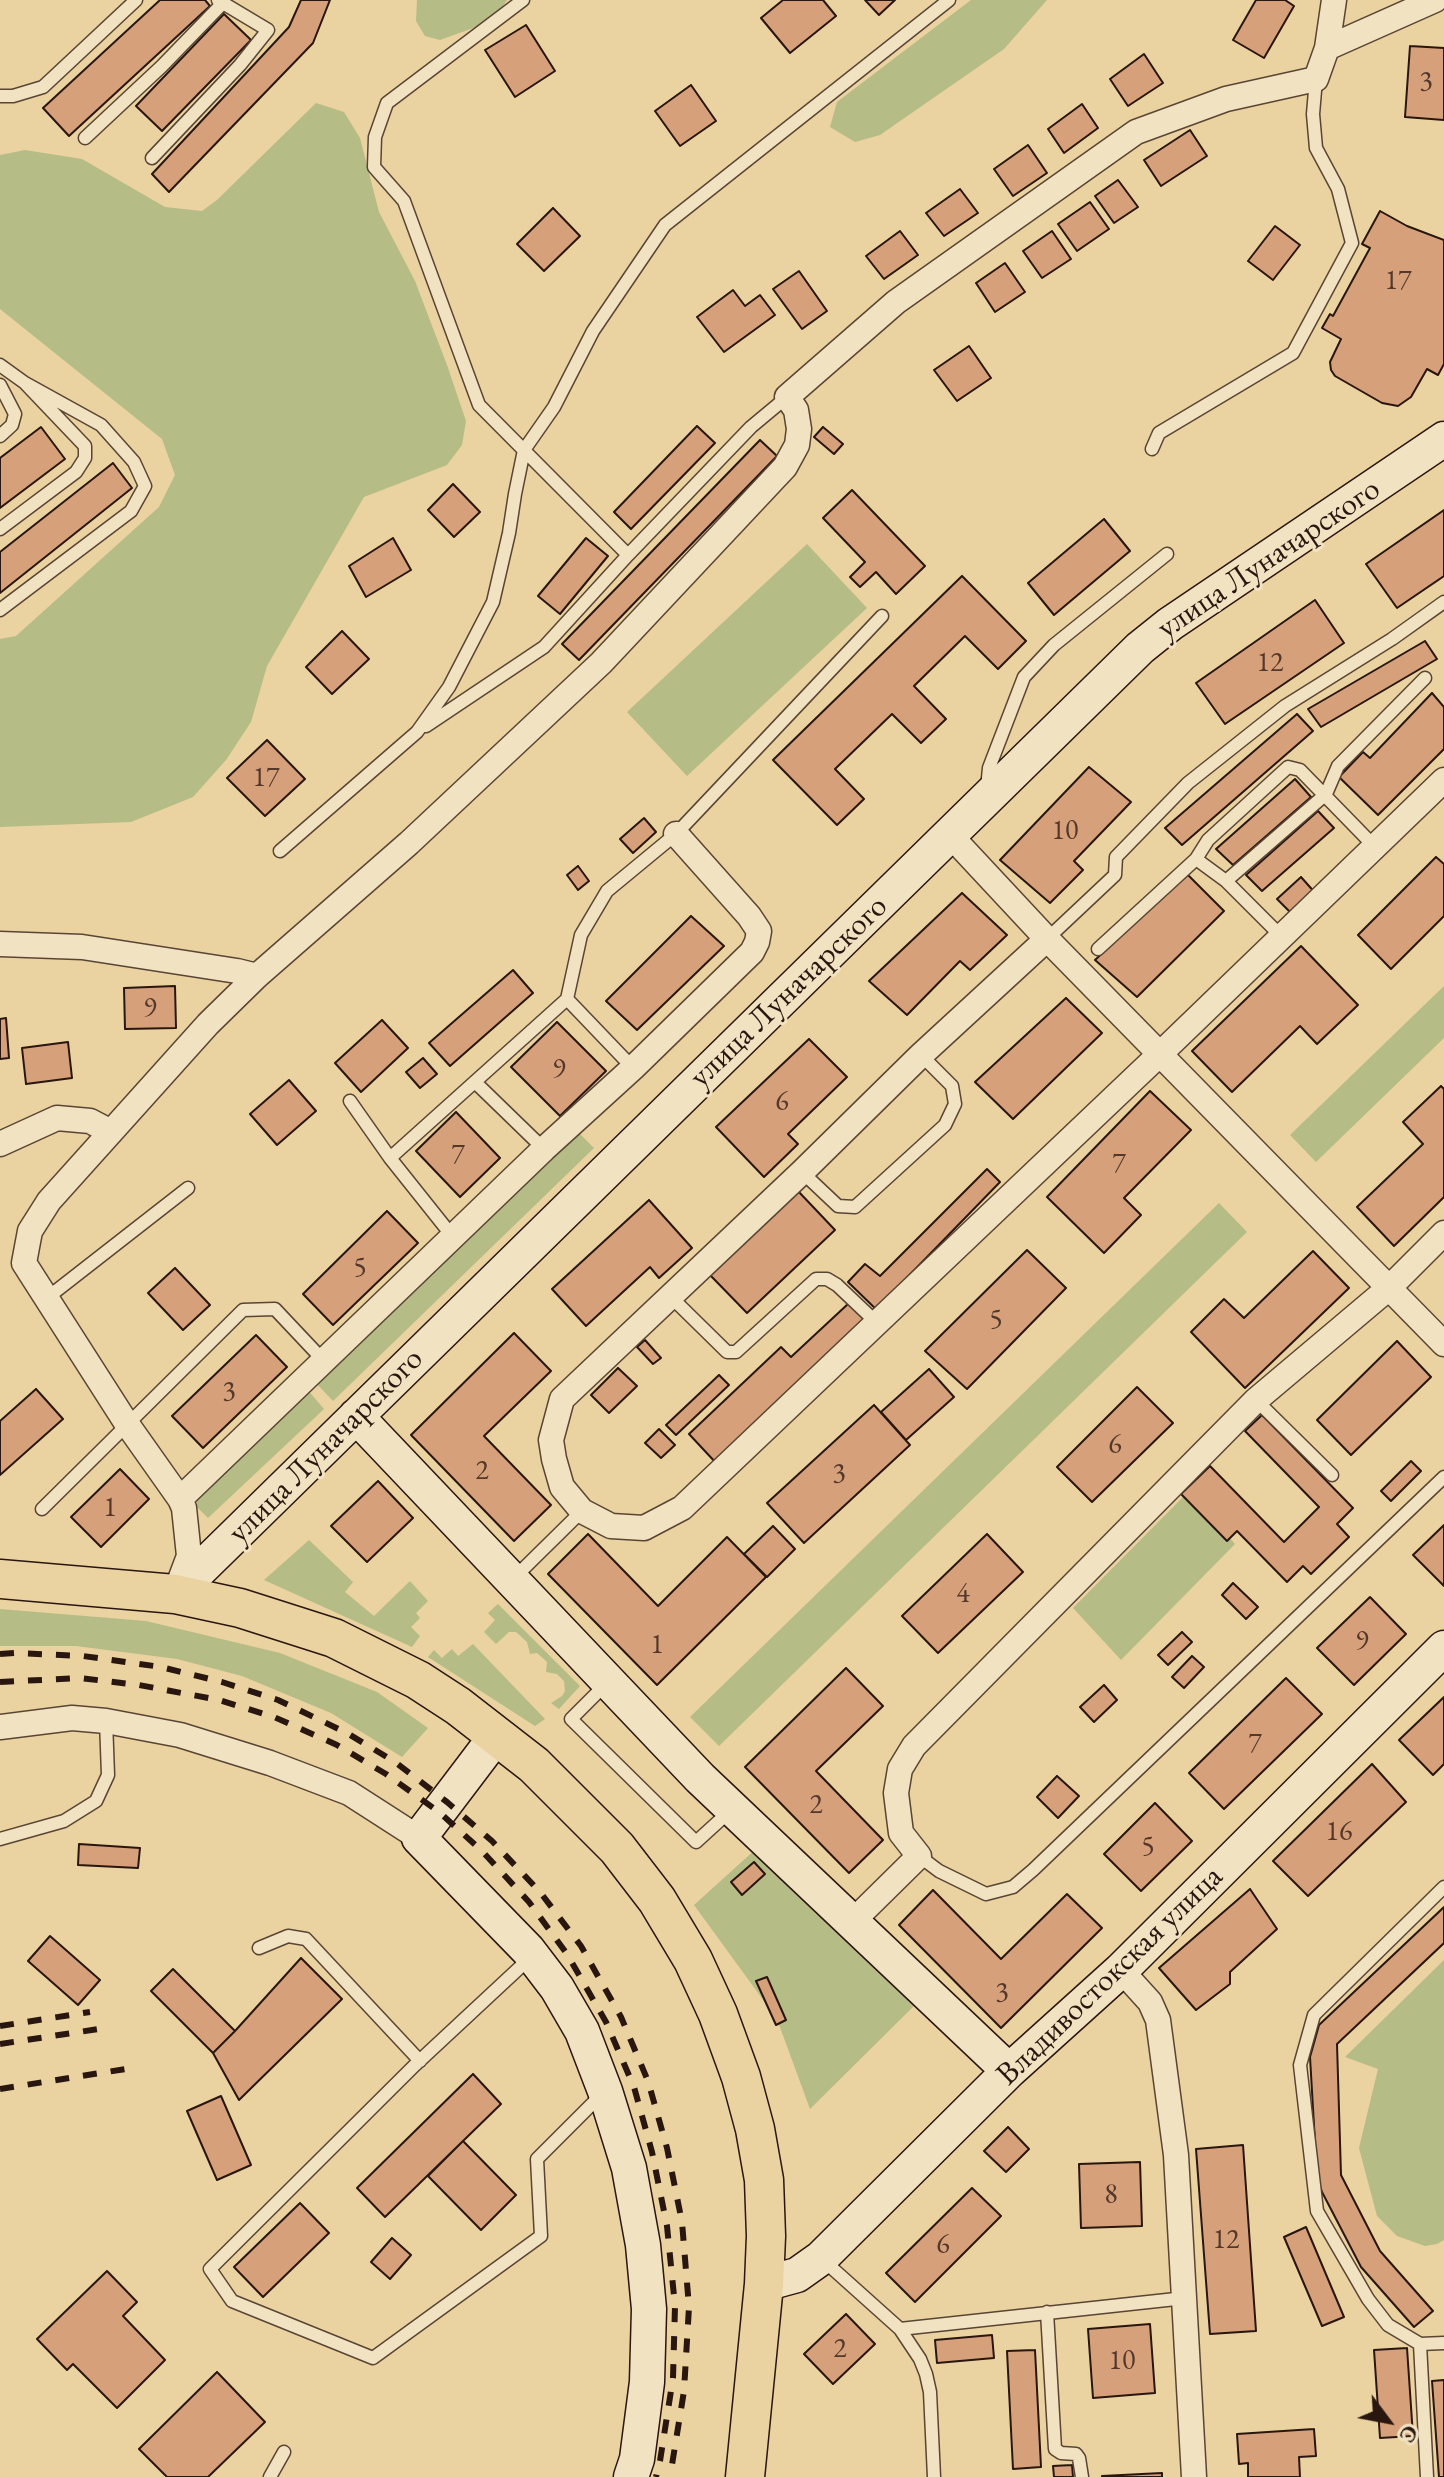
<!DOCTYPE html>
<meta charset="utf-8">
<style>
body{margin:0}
#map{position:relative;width:1444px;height:2477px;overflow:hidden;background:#ead2a1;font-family:"EB Garamond",serif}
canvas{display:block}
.north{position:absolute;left:1348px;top:2381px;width:80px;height:80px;-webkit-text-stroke:6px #f1e2c2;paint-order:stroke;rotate:122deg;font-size:22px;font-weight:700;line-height:32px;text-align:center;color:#29160f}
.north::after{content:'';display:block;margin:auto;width:28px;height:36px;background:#29160f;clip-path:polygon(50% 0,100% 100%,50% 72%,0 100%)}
</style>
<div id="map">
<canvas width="1444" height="2477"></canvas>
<div class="north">С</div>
</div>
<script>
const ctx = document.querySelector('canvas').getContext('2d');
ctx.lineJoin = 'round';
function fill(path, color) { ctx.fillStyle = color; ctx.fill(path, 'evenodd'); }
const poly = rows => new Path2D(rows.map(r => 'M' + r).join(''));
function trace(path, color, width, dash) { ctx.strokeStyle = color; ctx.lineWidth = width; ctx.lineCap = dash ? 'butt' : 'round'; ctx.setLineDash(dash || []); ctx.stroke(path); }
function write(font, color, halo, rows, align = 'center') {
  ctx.font = font + ' "EB Garamond",serif'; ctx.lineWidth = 6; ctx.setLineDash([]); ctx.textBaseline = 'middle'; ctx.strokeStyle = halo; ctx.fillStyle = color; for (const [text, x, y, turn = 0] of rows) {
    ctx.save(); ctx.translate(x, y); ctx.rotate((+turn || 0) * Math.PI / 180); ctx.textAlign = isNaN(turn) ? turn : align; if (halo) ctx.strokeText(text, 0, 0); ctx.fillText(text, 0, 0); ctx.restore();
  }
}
const green = poly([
 [417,0,507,0,503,6,476,27,440,40,425,36,416,21],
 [971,0,1047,0,1004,49,880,135,855,142,830,127,837,102],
 [316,103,344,112,360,138,379,212,415,281,447,365,466,421,462,445,447,465,364,497,267,666,251,722,226,760,193,797,131,822,0,827,0,639,16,636,159,507,175,475,162,439,0,309,0,155,25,150,82,159,165,207,202,211,217,200],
 [807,544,867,608,687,776,627,712],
 [1444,986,1444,1038,1316,1162,1290,1135],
 [576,1130,594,1148,333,1401,315,1382],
 [1219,1203,1247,1232,719,1746,690,1717],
 [306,1388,324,1409,208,1518,197,1507,197,1495],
 [1189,1491,1235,1544,1121,1660,1073,1608],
 [309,1540,353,1582,345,1592,374,1616,410,1581,428,1601,416,1613,420,1618,411,1627,420,1636,412,1647,264,1580],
 [498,1604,580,1686,559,1709,551,1703,562,1696,565,1691,564,1681,557,1674,546,1672,547,1662,537,1653,530,1654,527,1642,516,1632,509,1632,496,1644,484,1632,495,1620,488,1613],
 [0,1609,146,1621,280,1653,377,1692,428,1728,402,1757,331,1713,242,1676,177,1659,76,1646,0,1646],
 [473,1644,545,1719,535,1726,428,1657,434,1650,442,1658,452,1649,458,1656],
 [757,1848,921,1999,810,2109,777,2019,694,1905],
 [1444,1960,1444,2240,1437,2244,1425,2246,1397,2236,1377,2216,1359,2148,1378,2069,1345,2057]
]);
const building = poly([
 [160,0,205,0,210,6,69,136,43,108,160,0],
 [301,0,330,0,313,43,169,192,152,174,289,27,301,0],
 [783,0,823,0,836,16,790,53,761,18,783,0],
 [865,0,895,0,879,15,865,0],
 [1256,0,1285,0,1294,6,1264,58,1233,40,1256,0],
 [224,14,251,40,162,131,136,106,224,14],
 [526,25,555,71,515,97,485,50,526,25],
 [1410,46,1444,48,1444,120,1405,117,1410,46],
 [1144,54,1163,83,1128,106,1110,79,1144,54],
 [691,85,716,121,680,146,655,111,691,85],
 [1082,104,1098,128,1064,153,1048,129,1082,104],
 [1190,130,1207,156,1161,186,1144,160,1190,130],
 [1028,145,1047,173,1013,196,994,169,1028,145],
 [1118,180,1138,207,1114,223,1095,196,1118,180],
 [960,189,978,213,944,236,926,213,960,189],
 [1090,202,1109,229,1077,251,1058,224,1090,202],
 [553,208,580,236,544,271,517,244,553,208],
 [1380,211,1407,226,1444,240,1444,364,1438,375,1427,369,1411,397,1398,406,1382,403,1335,376,1331,370,1330,362,1341,339,1322,328,1330,314,1333,316,1370,248,1362,244,1380,211],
 [1275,226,1300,245,1273,280,1248,261,1275,226],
 [900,231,918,255,884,279,866,256,900,231],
 [1052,231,1071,259,1042,278,1023,251,1052,231],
 [1005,263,1025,292,995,312,976,283,1005,263],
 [799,271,827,311,802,329,773,289,799,271],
 [733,290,745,306,760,295,775,315,724,352,697,317,733,290],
 [969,346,991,378,957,401,934,370,969,346],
 [697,426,715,443,631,529,614,512,697,426],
 [41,427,65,459,0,508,0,458,41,427],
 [823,427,843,444,834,454,814,437,823,427],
 [760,440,777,456,579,660,562,644,760,440],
 [113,463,132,488,0,593,0,552,113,463],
 [453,484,480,512,454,537,428,510,453,484],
 [852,490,925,566,896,594,876,572,860,587,850,577,865,562,823,518,852,490],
 [1444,510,1444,576,1397,608,1366,564,1444,510],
 [1104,519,1130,551,1054,615,1028,583,1104,519],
 [393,538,411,570,366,597,349,566,393,538],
 [586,538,608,556,560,614,538,596,586,538],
 [962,576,1026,641,998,669,965,636,914,686,946,719,921,743,892,714,835,769,864,799,837,825,773,760,962,576],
 [1315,600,1344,643,1225,724,1196,683,1315,600],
 [342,631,369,659,332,694,306,667,342,631],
 [1425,641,1437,659,1321,727,1308,709,1425,641],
 [1432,693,1444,707,1444,749,1378,815,1339,777,1363,752,1370,758,1432,693],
 [1297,714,1313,731,1182,845,1165,828,1297,714],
 [267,740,305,779,265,816,227,778,267,740],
 [1089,767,1131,802,1074,861,1083,870,1050,903,1000,860,1089,767],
 [1295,779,1311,797,1233,865,1216,849,1295,779],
 [1318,811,1334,828,1262,891,1246,875,1318,811],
 [644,818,656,832,633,853,620,839,644,818],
 [1436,857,1444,864,1444,916,1391,969,1358,935,1436,857],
 [578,866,589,881,578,890,567,875,578,866],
 [1187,874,1224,911,1137,997,1095,960,1187,874],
 [1301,877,1317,895,1293,915,1277,899,1301,877],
 [962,893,1007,935,970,970,960,961,907,1015,869,981,962,893],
 [691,916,724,946,637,1030,606,1001,691,916],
 [1301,946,1358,1005,1317,1044,1300,1026,1232,1092,1192,1051,1301,946],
 [513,970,533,993,450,1066,429,1043,513,970],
 [175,986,176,1028,125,1029,124,988,175,986],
 [1066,998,1102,1033,1013,1119,975,1082,1066,998],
 [6,1018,9,1058,0,1059,0,1019,6,1018],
 [382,1020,408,1048,361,1092,335,1063,382,1020],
 [557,1022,606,1071,560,1116,511,1067,557,1022],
 [809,1039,847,1077,788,1134,798,1144,764,1177,716,1127,809,1039],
 [68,1042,72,1078,26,1084,22,1048,68,1042],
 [423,1058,437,1074,420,1088,406,1072,423,1058],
 [289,1080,316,1111,277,1145,250,1114,289,1080],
 [1441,1086,1444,1089,1444,1197,1394,1246,1357,1207,1423,1144,1403,1122,1441,1086],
 [1150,1091,1191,1130,1124,1198,1141,1215,1104,1253,1047,1197,1150,1091],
 [456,1112,500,1158,460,1197,416,1151,456,1112],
 [987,1169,1000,1182,894,1291,882,1315,848,1282,865,1264,880,1276,987,1169],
 [798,1191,835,1230,747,1313,710,1275,798,1191],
 [649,1200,692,1248,659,1278,650,1267,586,1326,552,1289,649,1200],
 [387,1211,418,1243,333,1325,303,1294,387,1211],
 [1027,1250,1066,1288,967,1389,925,1351,1027,1250],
 [1313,1251,1349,1288,1245,1388,1191,1332,1224,1299,1244,1318,1313,1251],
 [175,1268,210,1305,183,1330,148,1293,175,1268],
 [849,1303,867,1322,717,1464,689,1434,781,1347,791,1357,849,1303],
 [514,1333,551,1371,484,1436,551,1505,514,1541,411,1435,514,1333],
 [256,1335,287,1367,203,1448,172,1416,256,1335],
 [645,1340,661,1358,653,1364,637,1347,645,1340],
 [1397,1341,1431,1377,1351,1455,1317,1420,1397,1341],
 [618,1368,637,1386,609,1413,591,1395,618,1368],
 [929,1369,954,1397,906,1440,881,1412,929,1369],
 [719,1375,729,1385,676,1435,666,1425,719,1375],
 [1137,1387,1173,1423,1092,1502,1057,1467,1137,1387],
 [36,1389,63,1419,0,1475,0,1421,36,1389],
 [874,1405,910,1445,804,1543,767,1503,874,1405],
 [1262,1415,1353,1508,1337,1524,1349,1537,1311,1574,1303,1566,1287,1582,1237,1531,1227,1541,1181,1494,1210,1466,1284,1542,1319,1507,1245,1431,1262,1415],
 [659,1429,675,1445,661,1458,645,1443,659,1429],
 [1411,1461,1421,1471,1391,1501,1381,1491,1411,1461],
 [120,1469,149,1499,101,1547,71,1517,120,1469],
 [378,1481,413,1518,367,1562,331,1526,378,1481],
 [1444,1525,1444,1586,1413,1555,1444,1525],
 [773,1526,795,1549,767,1577,744,1554,773,1526],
 [588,1534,658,1606,727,1537,766,1577,657,1685,548,1574,588,1534],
 [987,1534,1023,1572,938,1653,902,1616,987,1534],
 [1233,1583,1258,1607,1246,1619,1222,1595,1233,1583],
 [1370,1597,1406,1634,1354,1685,1317,1648,1370,1597],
 [1182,1632,1192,1642,1168,1665,1158,1655,1182,1632],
 [1192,1656,1204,1667,1184,1688,1172,1677,1192,1656],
 [846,1668,883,1706,816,1771,883,1840,849,1873,745,1767,846,1668],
 [1286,1678,1322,1714,1224,1809,1189,1773,1286,1678],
 [1104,1685,1117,1700,1094,1722,1080,1707,1104,1685],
 [1444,1697,1444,1764,1433,1775,1399,1740,1444,1697],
 [1372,1764,1406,1802,1308,1896,1273,1861,1372,1764],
 [1057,1776,1079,1796,1058,1818,1037,1797,1057,1776],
 [1155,1803,1192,1841,1141,1891,1104,1854,1155,1803],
 [79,1844,140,1848,138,1868,78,1865,79,1844],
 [754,1862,765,1874,742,1895,731,1882,754,1862],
 [1250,1889,1277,1929,1230,1972,1230,1984,1196,2010,1159,1968,1250,1889],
 [933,1890,1001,1959,1067,1894,1102,1928,1001,2028,899,1925,933,1890],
 [1444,1907,1444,1943,1337,2044,1341,2175,1380,2251,1433,2311,1414,2327,1361,2267,1322,2192,1317,2177,1310,2057,1319,2025,1444,1907],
 [50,1936,100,1980,78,2005,28,1961,50,1936],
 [301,1958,342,1999,239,2100,213,2053,235,2031,301,1958],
 [173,1969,235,2031,213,2053,151,1991,173,1969],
 [767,1977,786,2020,776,2025,756,1981,767,1977],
 [473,2074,501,2104,385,2217,357,2188,473,2074],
 [221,2096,251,2165,217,2180,187,2111,221,2096],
 [1008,2127,1029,2149,1006,2172,984,2151,1008,2127],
 [463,2141,516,2195,481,2230,428,2176,463,2141],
 [1243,2145,1256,2331,1210,2334,1196,2149,1243,2145],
 [1140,2162,1142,2226,1081,2228,1079,2164,1140,2162],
 [972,2188,1001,2216,915,2302,886,2273,972,2188],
 [300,2203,329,2233,263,2297,234,2267,300,2203],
 [1306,2227,1344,2317,1322,2326,1284,2237,1306,2227],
 [392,2238,411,2255,390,2279,371,2262,392,2238],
 [107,2271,137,2302,123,2316,165,2360,117,2408,73,2364,67,2370,37,2339,107,2271],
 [846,2314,875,2344,833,2384,804,2354,846,2314],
 [1150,2324,1155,2393,1093,2398,1088,2329,1150,2324],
 [992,2335,994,2358,937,2363,935,2340,992,2335],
 [1407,2348,1413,2436,1380,2438,1374,2350,1407,2348],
 [1035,2350,1041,2467,1013,2469,1007,2351,1035,2350],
 [217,2372,265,2422,208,2477,167,2477,139,2449,217,2372],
 [1444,2380,1444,2477,1439,2477,1432,2381,1444,2380],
 [1314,2429,1316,2456,1299,2457,1300,2477,1248,2477,1248,2463,1239,2464,1237,2434,1314,2429],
 [1072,2465,1073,2477,1054,2477,1053,2466,1072,2465],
 [1162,2473,1162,2477,1102,2477,1102,2476,1162,2473]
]);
const lane = poly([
 [523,0,387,103,375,137,374,167,404,201,479,405,628,555],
 [0,96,13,96,43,87,136,0],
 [85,138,162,66,222,4],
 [152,158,240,65,268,30,218,0],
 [0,365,25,383,85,446,85,458,76,472,0,529],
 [0,385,15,414,12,425,0,436],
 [1152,449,1159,433,1293,353,1352,243,1338,189,1316,148,1313,114,1316,79],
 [0,610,131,511,145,486,134,462,101,425,25,383],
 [426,726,544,647,628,555,751,427,787,397],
 [987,788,989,768,1024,677,1054,645,1167,554],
 [280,851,417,732,449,687,493,602,509,533,515,494,524,450,554,407,593,331,665,225,949,0],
 [1196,859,1226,881,1282,937],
 [1226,881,1326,794,1338,766,1425,678],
 [1047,939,1115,875,1116,857,1188,783,1285,706,1392,639,1444,602],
 [1098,949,1196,859,1208,840,1288,767,1300,770,1375,847],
 [567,999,633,1068],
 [476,1083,544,1149],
 [350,1101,390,1158,453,1237],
 [390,1158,567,999,581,935,607,891,676,834,882,616],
 [802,1172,838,1206,855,1207,945,1125,955,1104,952,1086,921,1055],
 [670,1296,727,1352,736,1352,816,1279,827,1279,837,1285,877,1323],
 [47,1298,188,1188],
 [1256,1400,1332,1475],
 [42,1509,243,1310,275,1309,324,1361],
 [513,1579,582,1511],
 [606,1684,571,1719,696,1842,730,1811],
 [0,1839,64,1821,96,1801,108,1775,106,1721],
 [919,1856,939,1871,986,1894,1013,1887,1033,1870,1444,1477],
 [1444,1887,1314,2015,1300,2065,1317,2211,1368,2299,1388,2325,1420,2344,1444,2343],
 [259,1948,288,1936,306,1939,420,2061],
 [530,1958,415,2065,210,2269,232,2301,373,2358,541,2236,537,2159,601,2095],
 [823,2260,900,2329,1185,2298],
 [1047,2312,1055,2449,1061,2453,1076,2454,1079,2458,1082,2477],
 [900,2329,920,2359,926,2374,930,2392,934,2477],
 [1420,2344,1427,2477],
 [270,2477,284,2452]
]);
const street = poly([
 [1327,48,1334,0],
 [950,835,1047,939,1444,1344],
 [1047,939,921,1055,802,1172,562,1399,551,1440,554,1459,562,1487,582,1511,611,1526,644,1528,682,1508,1161,1053,1444,780],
 [0,944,82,947,237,971,257,976],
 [0,1144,57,1118,90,1121,111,1132],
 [180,1499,544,1149,633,1068,752,952,757,942,759,931,749,916,676,834],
 [177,1588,189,1556,184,1508,180,1499,127,1424,24,1263,30,1231,49,1201,208,1024,257,976,409,843,601,663,785,467,797,445,799,429,796,410,787,397,896,302,1136,132,1226,99,1316,79,1327,48,1435,0],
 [0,1727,72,1718,106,1721,180,1735,270,1763,349,1793,419,1838],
 [852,1922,919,1856,901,1833,896,1793,900,1769,914,1746,1256,1400,1390,1287,1444,1233],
 [1121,1970,1150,2002,1158,2020,1176,2155,1194,2477]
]);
const secondary = poly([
 [356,1416,700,1778,1009,2071],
 [175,1594,1140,648,1170,624,1444,439],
 [497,1735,419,1838,528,1950,557,1988,582,2031,605,2091,629,2168,643,2245,649,2309,647,2382,637,2459,631,2477],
 [764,2284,797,2275,821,2258,1009,2071,1121,1970,1444,1648]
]);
const primary = poly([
 [0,1579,175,1594,240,1608,334,1638,418,1680,458,1706,534,1765,617,1848,657,1900,693,1960,718,2014,741,2077,755,2129,764,2180,766,2236,764,2284,745,2477]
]);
const rail = poly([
 [0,1654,14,1653,83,1656,161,1667,222,1682,278,1700,347,1733,395,1762,447,1802,492,1841,540,1892,581,1946,621,2017,648,2081,667,2148,682,2222,689,2307,684,2391,670,2477],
 [0,1682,80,1678,139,1685,219,1700,274,1717,337,1745,386,1774,439,1812,482,1851,529,1902,567,1954,606,2022,634,2087,652,2152,667,2226,675,2306,673,2378,660,2461,656,2477],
 [0,2026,90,2012],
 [0,2044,105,2028],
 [0,2089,138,2067]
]);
const numberNames = [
 ["3",1426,82],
 ["17",1398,281],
 ["12",1270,663],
 ["17",266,778],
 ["10",1065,831],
 ["9",150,1008],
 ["9",559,1069],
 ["6",782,1102],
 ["7",458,1155],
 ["7",1119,1164],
 ["5",360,1268],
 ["5",996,1320],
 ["3",229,1392],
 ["6",1115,1445],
 ["2",482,1471],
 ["3",839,1474],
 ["1",110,1508],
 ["4",963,1594],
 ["9",1362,1641],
 ["1",657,1645],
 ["7",1255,1744],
 ["2",816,1805],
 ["16",1339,1832],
 ["5",1148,1847],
 ["3",1002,1993],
 ["8",1111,2195],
 ["12",1226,2240],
 ["6",943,2245],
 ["2",840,2349],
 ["10",1122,2361]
];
const streetNames = [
 ["улица Луначарского",1269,559,-34],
 ["улица Луначарского",789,992,-44],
 ["улица Луначарского",326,1446,-45],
 ["Владивостокская улица",1110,1976,-44]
];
fill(green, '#b5bc86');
fill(building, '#d6a07b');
trace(building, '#29160f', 2);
trace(lane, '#594534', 15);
trace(street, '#594534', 27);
trace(secondary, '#29160f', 37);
trace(primary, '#29160f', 41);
trace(lane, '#f1e2c2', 12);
trace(street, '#f1e2c2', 24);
trace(secondary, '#f1e2c2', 34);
trace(primary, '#ead2a1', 38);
trace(rail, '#29160f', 6, [14, 14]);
write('28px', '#54382a', null, numberNames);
write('32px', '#29160f', '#f1e2c2', streetNames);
</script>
